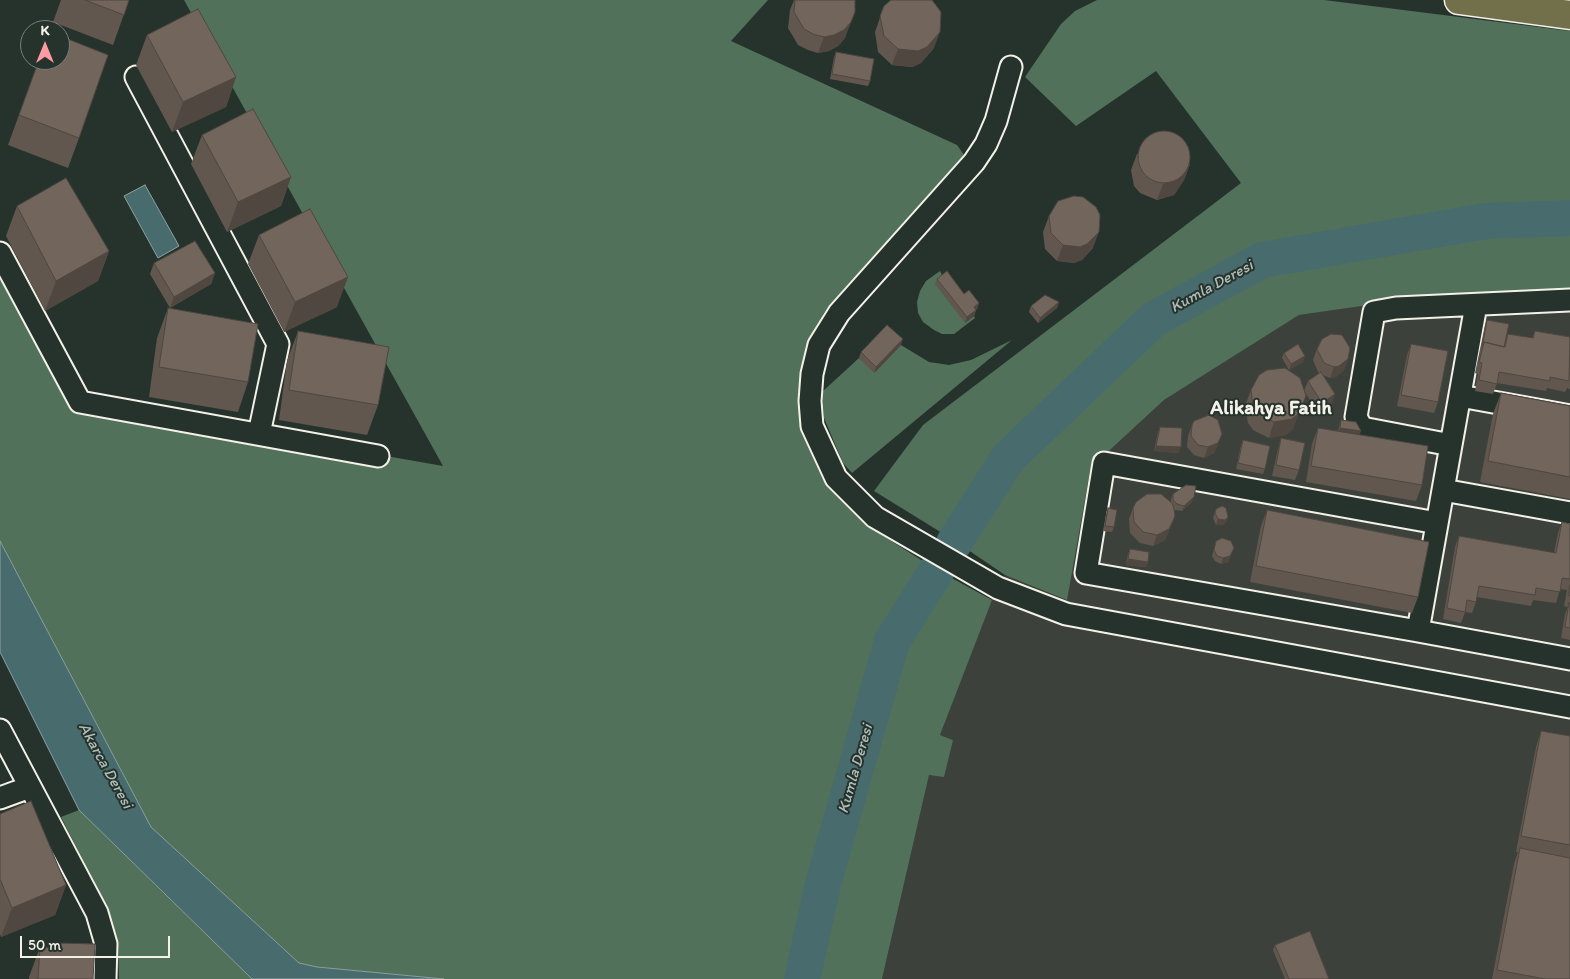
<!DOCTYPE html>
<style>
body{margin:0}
#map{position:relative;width:1570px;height:979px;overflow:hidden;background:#26332d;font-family:Itim,sans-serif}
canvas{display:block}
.north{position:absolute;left:20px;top:20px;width:50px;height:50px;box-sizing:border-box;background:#26332d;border:1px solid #787f78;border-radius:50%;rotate:0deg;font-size:14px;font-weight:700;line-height:20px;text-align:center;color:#f4f1e8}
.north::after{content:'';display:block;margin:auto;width:18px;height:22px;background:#ff9aa2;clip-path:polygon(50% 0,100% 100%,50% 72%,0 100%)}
.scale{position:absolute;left:20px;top:936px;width:150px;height:22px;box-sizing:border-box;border:2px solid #f4f1e8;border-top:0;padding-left:6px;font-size:15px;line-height:18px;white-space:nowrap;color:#f4f1e8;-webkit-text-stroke:4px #26332d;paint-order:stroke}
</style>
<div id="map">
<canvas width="1570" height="979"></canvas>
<div class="north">K</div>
<div class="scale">50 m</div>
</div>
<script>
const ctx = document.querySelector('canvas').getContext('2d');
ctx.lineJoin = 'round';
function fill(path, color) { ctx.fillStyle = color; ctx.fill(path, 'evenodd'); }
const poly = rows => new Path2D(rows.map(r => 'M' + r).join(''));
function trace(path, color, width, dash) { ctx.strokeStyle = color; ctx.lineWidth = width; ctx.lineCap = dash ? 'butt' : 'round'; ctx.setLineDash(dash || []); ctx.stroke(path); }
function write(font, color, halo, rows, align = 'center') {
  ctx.font = font + ' Itim,sans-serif'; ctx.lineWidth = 4; ctx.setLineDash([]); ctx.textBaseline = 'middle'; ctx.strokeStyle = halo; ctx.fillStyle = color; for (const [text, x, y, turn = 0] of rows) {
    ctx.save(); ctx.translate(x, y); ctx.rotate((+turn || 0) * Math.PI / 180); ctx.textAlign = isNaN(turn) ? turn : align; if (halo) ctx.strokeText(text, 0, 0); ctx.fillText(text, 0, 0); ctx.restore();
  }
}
const built = poly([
 [1570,292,1570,979,882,979,929,774,953,740,940,735,988,607,1005,575,1027,540,1111,449,1164,400,1299,315,1397,301]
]);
const green = poly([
 [184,0,768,0,731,41,957,145,964,155,824,313,798,393,801,432,823,480,874,530,937,570,992,600,940,735,953,740,944,777,929,775,882,979,444,979,317,967,299,963,151,827,0,541,0,253,80,402,443,466],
 [1097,0,1324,0,1570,31,1570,218,1533,220,1570,219,1570,292,1397,301,1299,315,1164,400,1111,449,1090,471,1067,600,1005,575,955,541,874,491,923,425,1241,183,1156,71,1076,126,1025,77,1061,24,1075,11],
 [940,271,965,322,974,316,975,318,954,334,942,334,934,330,923,322,918,313,917,302,920,291,926,281],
 [1012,340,852,473,843,463,824,418,822,392,859,358,875,372,901,345,929,362,949,365,971,360],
 [79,810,252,979,119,979,118,942,104,901,61,817]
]);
const water = poly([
 [145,185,179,246,158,258,124,196,145,185],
 [0,541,151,827,299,963,317,967,444,979,252,979,79,810,0,652,0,541]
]);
const river = poly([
 [954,543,1008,458,1154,319,1262,260,1486,221,1570,218],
 [802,979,823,884,892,641,937,570]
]);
const minor = poly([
 [1011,67,996,121,986,144,974,162,839,313,819,345,812,374,810,401,812,426,836,478,875,517,998,588,1066,614,1570,707],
 [136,77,278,344,259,434],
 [0,253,80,402,378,456],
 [1570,300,1396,308,1374,312,1356,417,1362,428,1451,445,1418,631,1570,659],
 [1460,396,1570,416],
 [1451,445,1476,305],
 [1443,490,1570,513],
 [1418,631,1086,573,1104,463,1437,523],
 [0,730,97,913,106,944,105,979],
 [0,798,30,787]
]);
const major = poly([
 [1459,0,1570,15]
]);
const wall = poly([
 [61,0,129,0,113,45,53,22],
 [794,0,855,0,845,38,838,46,829,51,818,53,808,50,798,45,788,28,790,10],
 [884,6,934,48,921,63,912,67,892,65,878,52,875,32],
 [147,35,236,77,226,107,172,132,136,65],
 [836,52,870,81,868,86,830,79,834,57],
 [39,60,79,138,68,168,8,145],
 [202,135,291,177,281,206,227,232,191,164],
 [1137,154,1190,164,1184,180,1174,195,1157,200,1140,193,1134,186,1131,170],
 [17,206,109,251,98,281,45,311,6,236],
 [1049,216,1093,248,1082,260,1074,263,1057,261,1045,249,1043,232],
 [259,235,337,307,284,332,248,264],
 [154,263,215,273,211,284,170,308,150,274],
 [937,279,964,294,979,303,977,309,976,310,974,316,965,323,935,284],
 [1059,302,1057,308,1038,323,1029,312,1031,306],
 [168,308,248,382,238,412,149,397,157,338],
 [1487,320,1506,338,1508,334,1532,338,1535,331,1570,337,1570,389,1567,388,1565,392,1547,388,1546,391,1497,383,1493,394,1475,391,1478,374,1475,373,1485,325],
 [298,331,378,405,367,435,279,420,287,361],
 [1411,344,1438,402,1434,413,1397,406,1407,355],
 [901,345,874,373,859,358,861,352],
 [1317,349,1348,359,1344,370,1336,377,1330,378,1323,375,1335,394,1331,405,1318,413,1305,392,1293,429,1286,435,1269,438,1253,430,1248,423,1245,406,1251,390,1304,391,1308,381,1319,374,1313,360],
 [1284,353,1305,356,1303,362,1289,370,1282,358],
 [1501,393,1570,406,1570,499,1480,482,1493,414],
 [1341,420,1422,485,1416,501,1306,482,1312,444,1318,428,1338,431],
 [1192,425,1222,434,1218,444,1214,453,1204,458,1194,455,1187,447,1188,436],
 [1160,427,1179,453,1154,451,1158,432],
 [1281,438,1299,470,1295,480,1272,476,1278,449],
 [1243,440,1265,469,1263,474,1236,469,1241,445],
 [1173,494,1192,502,1182,511,1175,510,1174,508,1175,516,1165,540,1153,546,1140,543,1130,533,1129,519,1133,508,1171,502,1171,499],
 [1108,508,1114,527,1112,532,1103,531,1106,514],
 [1216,509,1228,517,1226,522,1223,525,1216,525,1213,518],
 [1267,510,1418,597,1412,613,1250,582,1261,526],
 [1562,522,1570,524,1570,640,1561,638,1565,614,1568,607,1564,606,1567,590,1560,589,1556,603,1533,600,1531,606,1477,597,1476,602,1472,613,1465,612,1461,623,1443,619,1455,547,1459,536,1554,553,1558,533],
 [1216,541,1232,553,1228,562,1221,564,1215,561,1212,556],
 [1130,549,1148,562,1146,567,1126,565,1128,554],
 [1541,731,1570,736,1570,979,1492,979,1514,864,1518,852,1516,852,1536,747],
 [0,814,66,885,55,915,1,937,0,934],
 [57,943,93,979,29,979,29,977,40,947,55,948],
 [1275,945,1329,979,1285,979,1273,950]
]);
const shadedWall = poly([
 [855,12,845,38,838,46,829,51,818,53,824,37],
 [940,32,934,48,921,63,912,67,892,65,898,49],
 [236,77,226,107,172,132,183,102],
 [1190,164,1184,180,1174,195,1157,200,1163,184],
 [291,177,281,206,227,232,238,202],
 [1099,232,1093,248,1082,260,1074,263,1057,261,1063,245],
 [109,251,98,281,45,311,56,281],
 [215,273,211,284,170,308,174,297],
 [348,277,337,307,284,332,295,302],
 [1059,302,1057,308,1038,323,1040,318],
 [979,303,977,309,972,313,974,307],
 [976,310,974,316,965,323,967,317],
 [903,339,901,345,874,373,876,367],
 [1305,356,1303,362,1289,370,1291,364],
 [1348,359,1344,370,1336,377,1330,378,1334,367],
 [1335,394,1331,405,1318,413,1322,403],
 [1306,396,1293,429,1286,435,1269,438,1274,422],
 [1340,428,1361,431,1359,436,1338,433],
 [1222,434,1218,444,1214,453,1204,458,1208,447],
 [1156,446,1181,447,1179,453,1154,451],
 [1194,497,1192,502,1182,511,1184,506],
 [1175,516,1165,540,1153,546,1157,535],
 [1228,517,1226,522,1223,525,1216,525,1218,519],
 [1234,548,1228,562,1221,564,1223,558],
 [1128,559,1148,562,1146,567,1126,565],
 [66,885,55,915,1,937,12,908]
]);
const building = poly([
 [85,0,129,0,124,15,85,0],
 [795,0,855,0,855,12,851,22,844,30,834,35,824,37,813,34,804,29,794,12,795,0],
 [891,0,932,0,941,12,940,32,927,47,918,51,898,49,884,36,880,16,884,6,891,0],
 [198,9,236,77,183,102,147,35,198,9],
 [60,36,108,55,79,138,19,115,39,60,60,60,60,36],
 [836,52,874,59,870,81,832,74,836,52],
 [253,109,291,177,238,202,202,135,253,109],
 '1138 157a26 26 0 1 1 52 0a26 26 0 1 1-52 0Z',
 [66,178,109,251,56,281,17,206,66,178],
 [1074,196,1083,197,1096,207,1100,215,1099,232,1087,244,1080,247,1063,245,1051,233,1049,216,1058,201,1074,196],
 [310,209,348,277,295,302,259,235,310,209],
 [195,241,215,273,174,297,154,263,195,241],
 [947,271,964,294,969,290,979,303,974,307,976,310,967,317,937,279,947,271],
 [1045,295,1059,302,1040,318,1031,306,1045,295],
 [168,308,258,324,248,382,159,367,168,308],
 [1487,320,1509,324,1504,347,1484,342,1482,348,1487,320],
 [887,325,903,339,876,367,861,352,887,325],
 [298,331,389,347,378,405,289,390,298,331],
 [1535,331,1570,337,1569,381,1550,377,1550,381,1499,372,1497,384,1479,380,1482,363,1479,362,1484,342,1505,347,1508,334,1533,338,1535,331],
 [1331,334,1342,335,1350,348,1348,359,1339,366,1334,367,1324,363,1317,349,1322,339,1331,334],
 [1298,344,1305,356,1291,364,1284,353,1298,344],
 [1411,344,1448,351,1438,402,1401,395,1411,344],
 [1285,368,1300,378,1306,396,1299,413,1292,419,1274,422,1259,414,1253,407,1251,390,1259,375,1267,370,1285,368],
 [1321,372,1335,394,1322,403,1308,381,1321,372],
 [1501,393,1570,406,1570,477,1488,461,1501,393],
 [1209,415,1218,420,1222,434,1218,443,1208,447,1198,445,1191,436,1192,425,1194,421,1209,415],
 [1341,420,1356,422,1361,431,1340,428,1341,420],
 [1160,427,1182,428,1181,447,1156,446,1160,427],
 [1318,428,1428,446,1422,485,1311,466,1318,428],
 [1281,438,1305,443,1299,470,1276,465,1281,438],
 [1243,440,1270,446,1265,469,1238,463,1243,440],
 [1186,485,1196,486,1194,497,1184,506,1177,504,1173,500,1173,494,1186,485],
 [1147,494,1161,494,1172,503,1174,509,1175,516,1169,529,1157,535,1143,532,1134,522,1133,508,1136,502,1147,494],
 [1222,506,1226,508,1228,517,1225,520,1218,519,1215,513,1216,509,1222,506],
 [1108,508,1117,510,1114,527,1105,526,1108,508],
 [1267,510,1429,542,1418,597,1256,566,1267,510],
 [1562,522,1570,524,1570,579,1562,578,1560,592,1536,588,1535,595,1479,586,1476,602,1467,600,1465,612,1447,608,1459,536,1556,553,1562,522],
 [1222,538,1231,541,1234,548,1230,556,1223,558,1217,556,1214,550,1216,541,1222,538],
 [1130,549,1149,552,1148,562,1128,559,1130,549],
 [1570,585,1570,596,1568,595,1570,585],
 [1569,603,1570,603,1570,628,1565,627,1569,603],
 [1541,731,1570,736,1570,845,1521,836,1541,731],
 [31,801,66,885,12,908,0,879,0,814,31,801],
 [1520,848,1570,858,1570,979,1545,979,1497,970,1520,848],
 [1310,931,1329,979,1289,979,1275,945,1310,931],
 [57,943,95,944,93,979,38,979,40,947,57,948,57,943]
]);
const waterNames = [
 ["Kumla Deresi",1212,287,-29],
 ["Akarca Deresi",105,766,61],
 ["Kumla Deresi",856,769,-74]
];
const districtNames = [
 ["Alikahya Fatih",1271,409]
];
fill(built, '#3c423b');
fill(green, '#51715a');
fill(water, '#486c6e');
trace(water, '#8da19f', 1);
trace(river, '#486c6e', 36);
trace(minor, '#f4f1e8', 25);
trace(major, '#f4f1e8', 31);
trace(minor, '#26332d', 21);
trace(major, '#71704a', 28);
fill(wall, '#61574f');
fill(shadedWall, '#4f4740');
fill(building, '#71655c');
trace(building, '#4f4740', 1);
write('italic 16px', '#afbcb7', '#26332d', waterNames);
write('bold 20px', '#f4f1e8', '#26332d', districtNames);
</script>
